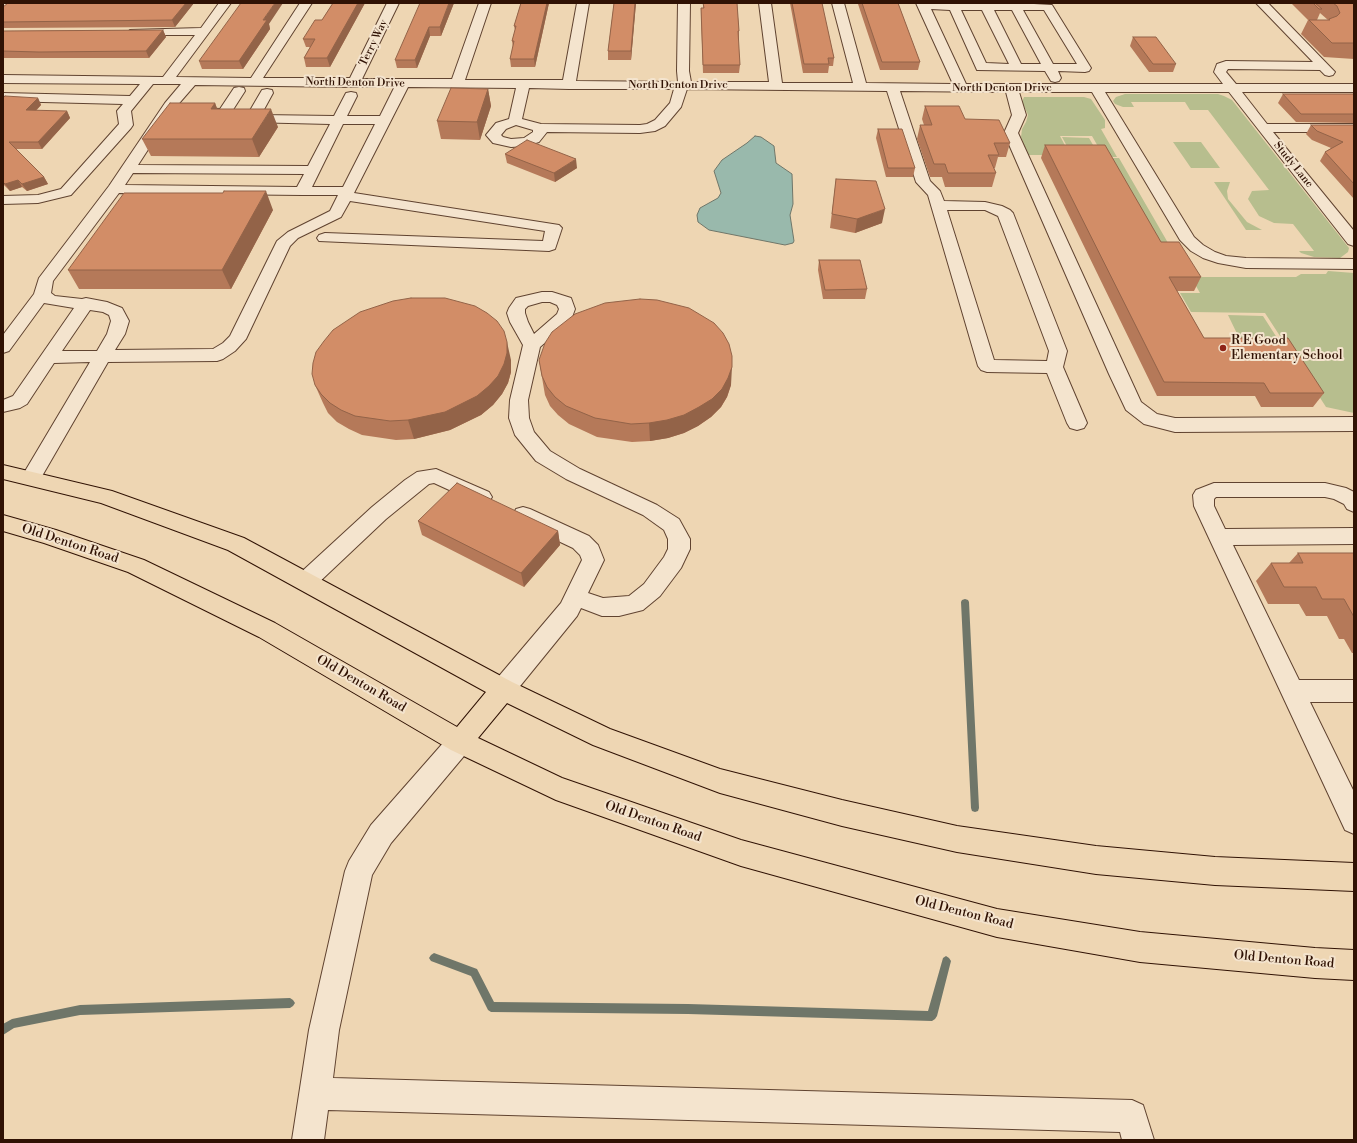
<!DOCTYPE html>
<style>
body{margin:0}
#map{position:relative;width:1357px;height:1143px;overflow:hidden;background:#eed6b3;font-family:"Libre Bodoni",serif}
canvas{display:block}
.frame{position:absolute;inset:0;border:4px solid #301204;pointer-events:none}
</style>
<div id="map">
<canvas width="1357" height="1143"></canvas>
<div class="frame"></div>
</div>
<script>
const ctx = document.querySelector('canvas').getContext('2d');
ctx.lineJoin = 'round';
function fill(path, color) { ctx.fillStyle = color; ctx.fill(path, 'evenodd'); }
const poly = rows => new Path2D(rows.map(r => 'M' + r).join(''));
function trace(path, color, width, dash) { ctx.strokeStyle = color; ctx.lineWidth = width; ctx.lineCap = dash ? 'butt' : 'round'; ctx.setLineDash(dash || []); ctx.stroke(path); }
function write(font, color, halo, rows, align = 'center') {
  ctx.font = font + ' "Libre Bodoni",serif'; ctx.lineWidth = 4; ctx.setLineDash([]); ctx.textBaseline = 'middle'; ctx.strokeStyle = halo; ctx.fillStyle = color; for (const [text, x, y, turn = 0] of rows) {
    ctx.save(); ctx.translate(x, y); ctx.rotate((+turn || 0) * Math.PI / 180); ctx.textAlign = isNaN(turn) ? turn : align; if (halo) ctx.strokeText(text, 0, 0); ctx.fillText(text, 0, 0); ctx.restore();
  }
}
const green = poly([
 [1125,94,1218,94,1224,96,1232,100,1349,248,1348,252,1340,258,1314,257,1301,253,1299,251,1314,251,1293,224,1274,223,1259,216,1248,199,1252,191,1269,190,1208,110,1190,110,1185,102,1131,102,1134,107,1123,107,1115,104,1113,101,1116,97],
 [1024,97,1084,97,1091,99,1105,120,1105,128,1101,129,1117,157,1104,157,1092,136,1060,136,1070,155,1028,155,1021,137,1022,129,1026,122,1028,115,1022,102],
 [1062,137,1089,138,1096,150,1069,150],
 [1173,142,1201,142,1220,168,1191,168],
 [1105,158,1119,158,1175,255,1159,255],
 [1214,182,1230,182,1227,191,1228,199,1247,222,1262,230,1246,230],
 [1328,271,1354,273,1354,413,1326,407,1265,313,1191,312,1180,293,1200,293,1191,277,1296,277,1301,274,1326,274],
 [1228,315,1263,316,1281,344,1242,344]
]);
const water = poly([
 [755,136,761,137,774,146,776,163,792,174,793,204,790,215,794,241,793,243,785,245,709,230,698,222,697,215,700,208,718,198,721,193,714,171,722,160,747,143,755,136]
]);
const stream = poly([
 [965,599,968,600,969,602,979,808,978,811,975,812,972,811,971,808,961,602,962,600,965,599],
 [434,953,477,969,494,1002,688,1004,928,1011,943,958,946,956,949,958,951,961,937,1016,935,1019,932,1021,688,1014,491,1012,488,1010,471,976,431,961,429,958,431,955,434,953],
 [290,998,293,1000,295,1003,293,1006,290,1008,80,1015,14,1028,3,1035,3,1024,12,1019,80,1005,290,998]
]);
const minor = poly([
 [3,3,85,3,79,6,3,6,3,3],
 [219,3,231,3,176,77,251,78,300,3,312,3,263,78,350,78,387,3,399,3,362,79,452,79,479,3,491,3,465,80,563,80,577,3,589,3,576,81,678,82,677,71,678,3,690,3,689,71,691,82,769,82,759,3,771,3,782,83,853,83,832,3,844,3,866,83,953,84,916,3,1016,3,1052,5,1091,68,1089,71,1085,72,1058,71,1061,78,1059,81,1055,82,1051,81,1045,71,977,70,950,10,931,9,966,84,1223,84,1214,72,1217,64,1226,61,1313,62,1256,3,1268,3,1335,72,1333,75,1329,76,1325,75,1320,70,1228,69,1226,72,1236,84,1354,84,1354,92,1242,92,1267,124,1354,124,1354,132,1273,132,1354,231,1354,246,1348,244,1229,92,1105,92,1194,237,1203,245,1215,252,1226,256,1246,258,1354,259,1354,269,1246,268,1218,263,1203,258,1191,251,1180,240,1092,92,1019,92,1026,115,1018,133,1141,402,1157,414,1175,418,1354,417,1354,431,1175,432,1144,424,1126,410,1109,374,1004,133,1012,115,1006,92,900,91,930,181,940,191,944,201,985,202,1002,206,1010,210,1013,213,1067,351,1063,367,1087,423,1084,428,1077,430,1070,428,1067,423,1047,373,987,372,981,370,978,366,928,195,916,182,887,91,687,89,681,107,665,126,655,131,640,133,547,132,539,142,526,146,511,147,493,143,486,135,496,123,509,119,516,88,408,87,354,193,559,225,562,228,555,249,549,251,319,241,317,238,319,235,325,233,543,241,545,231,350,201,341,217,298,238,290,246,246,339,235,351,223,359,217,361,108,362,38,483,31,485,24,483,21,478,90,362,54,363,27,404,20,408,3,412,3,400,13,396,74,308,44,303,9,351,3,353,3,335,34,294,39,278,109,186,165,103,181,84,153,84,131,111,133,125,131,128,71,195,38,203,3,204,3,196,38,195,61,189,119,124,117,111,123,104,3,101,3,93,130,96,140,84,3,83,3,75,163,77,195,35,134,35,130,34,128,32,130,30,201,28,219,3],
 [961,10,982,10,1009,64,986,63,961,10],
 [994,10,1012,10,1041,64,1021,64,994,10],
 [1023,10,1044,10,1077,64,1053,64,1023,10],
 [195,85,354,87,395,86,380,116,347,116,357,96,356,93,351,92,346,93,334,116,261,115,273,93,272,90,267,89,262,90,245,119,247,122,330,124,308,166,138,165,175,108,195,85],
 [529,88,569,89,674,89,670,103,655,120,647,124,640,125,541,124,522,119,529,88],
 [343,124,375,124,343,187,312,187,343,124],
 [516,125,533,130,533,132,524,138,511,139,503,137,501,135,506,129,516,125],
 [133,173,304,174,297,187,125,185,133,173],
 [119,193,302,195,338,195,330,211,288,232,277,241,230,336,223,343,213,349,115,350,125,334,129,321,122,308,107,302,86,298,82,299,55,296,51,293,53,281,119,193],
 [947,210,985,210,998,216,1049,351,1047,361,994,360,947,210],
 [90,310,103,312,109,315,111,321,107,334,97,351,62,351,90,310],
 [239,87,244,88,245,91,229,116,199,116,194,115,192,112,194,109,199,108,220,109,234,88,239,87],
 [542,292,552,292,571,298,575,309,571,320,540,347,528,400,529,418,534,432,550,451,580,469,657,505,679,519,690,539,690,549,681,568,660,596,643,610,619,616,602,616,581,608,577,616,512,696,503,700,494,696,491,689,494,682,561,603,582,560,580,555,573,548,516,521,513,515,516,509,523,507,530,509,589,536,598,545,604,560,588,593,603,598,629,596,644,584,664,557,668,549,668,539,664,530,643,515,566,479,536,461,515,435,509,418,510,400,523,345,510,322,507,313,509,308,516,298,542,292],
 [542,302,550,302,557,305,559,309,557,314,534,334,528,322,525,313,525,309,528,306,542,302],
 [436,469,489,492,492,497,489,502,482,505,434,483,429,484,386,519,314,587,306,590,298,587,295,581,298,575,372,507,405,480,417,472,436,469],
 [1214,483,1325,483,1346,488,1354,492,1354,512,1347,509,1344,504,1334,499,1325,497,1216,497,1214,499,1214,506,1225,529,1354,528,1354,544,1233,545,1299,680,1354,680,1354,702,1310,702,1354,792,1354,834,1345,830,1194,506,1193,495,1196,490,1214,483],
 [460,731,469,734,473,742,469,750,391,843,372,875,339,1030,333,1078,1132,1100,1143,1105,1154,1140,1122,1140,1120,1132,328,1110,324,1140,292,1140,309,1030,345,871,349,861,371,825,451,734,460,731]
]);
const major = poly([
 [3,465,112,491,244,538,512,682,610,729,720,769,842,800,957,826,1096,846,1215,857,1354,863,1354,891,1215,885,1096,874,957,852,842,826,720,793,593,745,507,703,478,738,562,778,741,840,997,909,1140,932,1315,948,1354,950,1354,980,1315,978,1140,962,997,937,741,866,556,800,451,750,259,637,128,572,44,543,3,531,3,515,56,530,144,560,275,623,457,727,486,692,228,550,101,503,3,479,3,465]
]);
const wall = poly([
 [8,3,194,3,175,27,3,28,3,7],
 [333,3,365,3,330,67,306,67,304,58,310,47,306,47,303,39,322,20],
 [454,3,441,36,430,36,417,68,397,68,395,60],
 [521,3,549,3,535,67,511,67,510,59,513,47,512,41,515,30,514,26],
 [614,3,636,3,631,60,608,60,608,51],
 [703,3,737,3,739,31,739,39,738,39,740,65,739,73,703,73,701,16,701,8,703,8],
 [790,3,831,3,831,4,822,4,834,58,833,66,829,66,828,73,803,73],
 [849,3,898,3,920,62,918,70,880,70,858,4],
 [1291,3,1354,3,1354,59,1324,57,1301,34,1308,20],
 [1320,13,1328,20,1317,20],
 [269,24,270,29,243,69,202,69,199,61],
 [163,30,166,37,149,58,3,58,3,31],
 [1133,37,1176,64,1173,72,1149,72,1130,46],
 [488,89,491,106,480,140,441,139,437,121],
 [1283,94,1354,94,1354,123,1296,122,1278,103],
 [3,98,38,98,41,105,36,111,67,111,70,118,42,149,16,149,44,177,48,184,27,191,22,187,10,191,3,184],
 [215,103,217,109,278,127,259,157,151,156,142,139],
 [925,106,965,119,1010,143,1006,157,998,157,995,168,994,168,996,173,992,187,945,187,942,177,930,177,917,139,920,125,924,125,922,119],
 [1311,125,1354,125,1354,199,1320,161,1325,152,1331,148,1312,140,1306,134],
 [878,129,915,168,913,177,886,177,876,138],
 [1045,145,1161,242,1201,277,1194,291,1177,291,1204,338,1324,393,1313,407,1261,407,1255,396,1157,396,1041,158],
 [505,154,577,168,555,182,507,163],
 [836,179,882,223,855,233,830,228],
 [223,193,273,210,231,289,79,289,68,270],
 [819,260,867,289,865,299,823,299,818,270],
 [511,360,511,372,508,383,502,394,493,405,481,415,450,430,414,439,396,440,362,435,349,429,337,422,328,413,323,403,315,385],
 [539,360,731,385,727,397,721,407,711,417,698,426,684,433,668,438,650,441,632,442,597,437,569,424,558,415,550,406,545,395],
 [418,521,558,531,560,545,524,587,422,535],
 [1298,553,1354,553,1354,653,1352,653,1344,639,1339,639,1327,616,1306,616,1299,604,1268,604,1256,581,1271,563,1289,563]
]);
const shadedWall = poly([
 [186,3,194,3,175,27,172,20],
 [275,3,283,3,269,24,270,29,243,69,239,61,263,20],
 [358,3,365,3,330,67,327,58],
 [449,3,454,3,441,36,440,27],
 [547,3,549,3,535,67,534,59],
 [635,3,636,3,631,60,631,51],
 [429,27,430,36,417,68,415,60],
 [163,30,166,37,149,58,146,51],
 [488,89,491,106,480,140,477,122],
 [38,98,41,105,29,117,26,110],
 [215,103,222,121,211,109],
 [271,109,278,127,259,157,252,139],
 [67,111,70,118,42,149,38,142],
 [576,159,577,168,555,182,554,173],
 [44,177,48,184,27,191,22,184],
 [18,180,22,187,10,191,5,184],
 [266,191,273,210,231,289,222,270],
 [885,209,882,223,855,233,857,219],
 [507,342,511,360,511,372,508,383,502,394,493,405,481,415,450,430,414,439,408,420],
 [732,367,731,385,727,397,721,407,711,417,698,426,684,433,668,438,650,441,649,423],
 [558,531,560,545,524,587,521,573]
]);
const building = poly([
 [8,3,186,3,172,20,3,22,3,7,8,3],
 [241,3,275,3,263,20,267,20,239,61,199,61,241,3],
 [333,3,358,3,327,58,304,58,315,39,303,39,315,20,322,20,333,3],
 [420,3,449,3,440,27,429,27,415,60,395,60,420,3],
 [521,3,547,3,534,59,510,59,514,41,512,41,516,26,514,26,521,3],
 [614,3,635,3,631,51,608,51,614,3],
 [703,3,737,3,739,31,738,31,740,65,703,65,701,8,704,8,703,3],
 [792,3,822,3,834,58,828,58,829,64,804,64,792,3],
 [862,3,898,3,920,62,882,62,862,3],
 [1313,3,1315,3,1322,9,1319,9,1313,3],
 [1333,3,1354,3,1354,43,1332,43,1309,20,1330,20,1329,19,1337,16,1340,13,1337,6,1333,3],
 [163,30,146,51,39,52,3,51,3,31,163,30],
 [1133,37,1156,37,1176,64,1153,64,1133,37],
 [451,88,488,89,477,122,437,121,451,88],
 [1283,94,1354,94,1354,114,1301,114,1283,94],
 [5,96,38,98,26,110,67,111,38,142,9,142,44,177,22,184,18,180,5,184,3,182,3,98,5,96],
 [170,103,215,103,211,109,271,109,252,139,142,139,170,103],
 [925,106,959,106,965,119,999,120,1010,143,994,143,999,155,988,155,996,173,948,173,945,164,934,164,920,125,932,125,925,106],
 [1311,125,1354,125,1354,184,1325,152,1343,142,1317,131,1311,125],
 [878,129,902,129,915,168,888,168,878,129],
 [527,140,576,159,554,173,505,154,527,140],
 [1045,145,1105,145,1161,242,1179,242,1201,277,1169,277,1204,338,1288,338,1324,393,1270,393,1264,383,1164,382,1045,145],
 [836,179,876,181,885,209,857,219,832,214,836,179],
 [224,191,266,191,222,270,68,270,124,193,223,193,224,191],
 [819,260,860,260,867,289,825,290,819,260],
 [411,298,445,298,475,306,487,313,497,321,504,331,507,342,507,353,504,364,498,376,489,386,477,396,445,412,408,420,390,421,355,416,341,410,330,403,321,394,315,385,312,374,313,363,316,352,324,341,333,330,360,312,393,301,411,298],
 [640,299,657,300,689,308,714,323,723,333,729,344,732,356,732,367,728,378,722,389,712,399,699,407,684,415,667,420,649,423,631,424,595,418,566,406,555,397,547,387,542,376,539,360,545,343,552,332,575,314,605,303,640,299],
 [457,483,558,531,521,573,418,521,457,483],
 [1298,553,1354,553,1354,617,1344,599,1322,599,1316,587,1284,587,1271,563,1303,563,1298,553]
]);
const markers = [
 [1223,348,4,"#8f2418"]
];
const farStreetnames = [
 ["Terry Way",374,43,-64],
 ["North Denton Drive",355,83,1],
 ["North Denton Drive",678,85],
 ["North Denton Drive",1002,88],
 ["Study Lane",1293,165,51]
];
const poiNames = [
 ["R E Good",1231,341],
 ["Elementary School",1231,356]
];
const streetNames = [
 ["Old Denton Road",70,544,18],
 ["Old Denton Road",361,684,30],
 ["Old Denton Road",653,822,19],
 ["Old Denton Road",964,913,14],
 ["Old Denton Road",1284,960,5]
];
fill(green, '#b7be8e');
fill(water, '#99b9ac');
trace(water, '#6f7669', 1);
fill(stream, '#6f7669');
trace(minor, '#604330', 2);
trace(major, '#301204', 2);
fill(minor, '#f4e4ce');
fill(major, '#eed6b3');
fill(wall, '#b57959');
fill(shadedWall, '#936348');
fill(building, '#d28d67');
trace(building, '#936348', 1);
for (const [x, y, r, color] of markers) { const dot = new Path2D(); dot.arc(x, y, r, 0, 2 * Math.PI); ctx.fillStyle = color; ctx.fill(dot); trace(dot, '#f4e4ce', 1.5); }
write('11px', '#301204', '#f4e4ce', farStreetnames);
write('13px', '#301204', '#f4e4ce', poiNames, 'left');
write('13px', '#301204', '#f4e4ce', streetNames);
</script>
